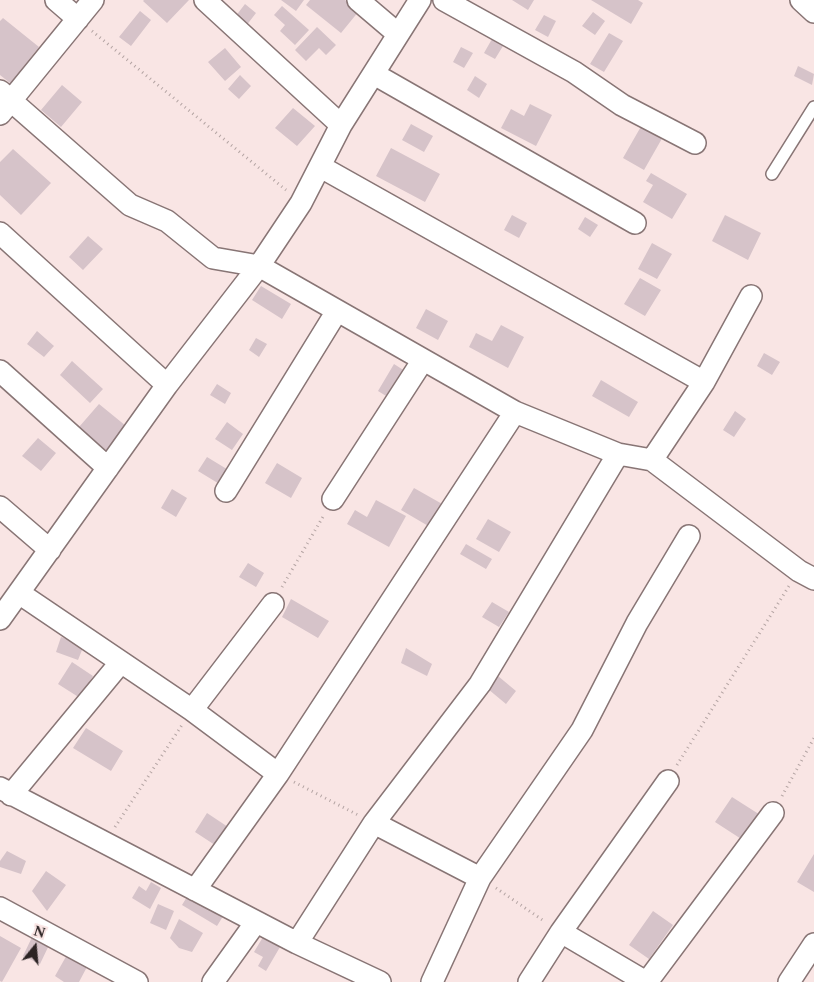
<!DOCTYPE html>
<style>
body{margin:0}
#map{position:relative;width:814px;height:982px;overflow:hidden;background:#f9e5e4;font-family:Spectral,serif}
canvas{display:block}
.north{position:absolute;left:10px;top:922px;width:50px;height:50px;-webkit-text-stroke:4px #f9e5e4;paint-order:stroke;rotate:17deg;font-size:14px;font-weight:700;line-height:20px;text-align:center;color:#2b2323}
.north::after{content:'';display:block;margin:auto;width:18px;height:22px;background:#2b2323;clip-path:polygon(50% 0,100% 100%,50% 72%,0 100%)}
</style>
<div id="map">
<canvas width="814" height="982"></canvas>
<div class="north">N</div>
</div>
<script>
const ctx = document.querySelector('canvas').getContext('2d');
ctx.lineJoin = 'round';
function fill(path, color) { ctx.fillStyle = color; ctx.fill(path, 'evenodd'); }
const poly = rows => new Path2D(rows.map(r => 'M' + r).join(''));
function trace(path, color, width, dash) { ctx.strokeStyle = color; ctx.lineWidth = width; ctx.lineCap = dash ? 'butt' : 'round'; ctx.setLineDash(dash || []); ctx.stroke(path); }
const building = poly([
 [144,0,189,0,167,23,143,1],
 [281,0,304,0,296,11],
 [310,0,345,0,359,11,341,33,306,5],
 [512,0,534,0,528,10],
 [591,0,638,0,643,3,631,24],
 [245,4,256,13,246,26,235,17],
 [282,6,309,30,295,45,280,31,285,25,274,15],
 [140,11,151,20,131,46,119,37],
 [593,12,605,21,595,35,582,26],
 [544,15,556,21,548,37,535,30],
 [3,18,39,47,10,83,0,75,0,21],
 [317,27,336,45,326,55,319,48,306,61,295,50],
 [609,33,623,41,604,72,590,64],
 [492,39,503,46,495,59,484,53],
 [461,47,473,53,464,68,453,62],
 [225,48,241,67,225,81,208,62],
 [798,66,814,74,812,85,794,76],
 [240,75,251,86,239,99,228,89],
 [475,76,487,84,479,98,467,90],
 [62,85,82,102,61,127,41,110],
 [530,104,552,115,536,146,501,128,511,109,524,116],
 [293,108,315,126,297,146,275,128],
 [643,123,664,135,644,170,623,158],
 [411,124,433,136,424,152,402,140],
 [391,148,440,174,425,202,376,176],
 [13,149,51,183,21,215,0,195,0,162],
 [651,173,687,194,672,219,643,202,653,185,646,181],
 [512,215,527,223,519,238,504,230],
 [725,215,761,233,748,260,712,241],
 [585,217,598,225,590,237,578,229],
 [88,236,103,249,83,270,69,257],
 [652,243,672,254,657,279,638,269],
 [640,278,661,290,645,316,624,304],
 [261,286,291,304,282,319,252,300],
 [426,309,448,321,438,340,416,328],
 [501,325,524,337,508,368,469,347,476,333,492,341],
 [37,331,54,346,44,357,27,344],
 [256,338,267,344,259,357,249,350],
 [764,353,780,362,772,375,757,366],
 [72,361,103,389,90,403,60,375],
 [394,364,408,373,391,399,378,391],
 [601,380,638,402,629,417,592,396],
 [217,384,231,393,225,404,210,395],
 [99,404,126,426,106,450,79,427],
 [735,411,746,419,734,437,723,430],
 [227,422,243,434,232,450,215,439],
 [38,438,56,453,41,471,22,456],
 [207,457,230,471,221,485,198,471],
 [277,463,302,478,291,498,265,483],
 [414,488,444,505,430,527,401,510],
 [172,489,187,498,176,517,161,508],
 [376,500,406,516,389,547,347,524,355,510,367,517],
 [488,519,511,532,499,552,476,539],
 [466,544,492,559,486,569,460,554],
 [248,563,264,573,256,587,239,577],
 [291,599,329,621,318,638,282,617],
 [492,602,509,612,499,627,482,617],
 [61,637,84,645,78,660,56,652],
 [406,648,432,664,427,676,401,663],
 [72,662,93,676,80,698,58,684],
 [498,676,516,691,506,704,488,689],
 [86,728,123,751,111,771,73,748],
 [732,797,765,818,749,844,715,822],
 [207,813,231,829,218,847,195,832],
 [7,851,26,861,21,874,0,867,0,861],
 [814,854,814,892,797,882],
 [46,871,66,885,47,911,32,891],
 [151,882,161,888,150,909,132,898,139,886,146,891],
 [190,892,225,913,217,926,182,905],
 [158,904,174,911,166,930,150,923],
 [653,911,673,925,649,959,629,945],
 [179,919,203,933,192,952,179,948,170,938],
 [34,933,51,941,40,964,23,956],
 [0,936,21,948,2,982,0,981],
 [263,937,280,947,266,971,258,966,263,957,254,952],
 [68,953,88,965,79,982,64,982,55,976]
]);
const path = poly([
 [92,31,286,190],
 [282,587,324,515],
 [677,765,789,586],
 [294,782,358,815],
 [782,796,814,738],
 [115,827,182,725],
 [496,888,544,921]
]);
const lane = poly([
 [772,174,814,107]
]);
const street = poly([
 [56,0,78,19],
 [205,0,341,125],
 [358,0,398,34],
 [444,0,574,72,622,105,695,143],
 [801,0,814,12],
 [374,74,635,223],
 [0,91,130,205,167,221,213,258,259,266,515,412,618,454,652,460,799,571,814,579],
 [0,114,93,0],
 [321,167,704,382],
 [0,233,167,385],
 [0,371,108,468],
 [652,460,704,382,751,296],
 [226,491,337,311],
 [333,499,423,360],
 [0,507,50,550],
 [19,593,192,710,278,774],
 [0,619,167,385,259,266,301,203,341,125,420,0],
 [192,710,273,604],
 [0,788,297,943,380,982],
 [11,795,121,662],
 [374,823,480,878],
 [195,890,278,774,515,412],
 [0,908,137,982],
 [561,932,646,982],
 [297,943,374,823,480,684,618,454],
 [213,982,256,922],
 [432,982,480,878,582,730,637,623,689,536],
 [529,982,561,932,668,781],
 [647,982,773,813],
 [789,982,814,944]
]);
fill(building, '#d6c3c9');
trace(lane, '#887575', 14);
trace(street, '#887575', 24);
trace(path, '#b4a4a3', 3, [1, 4]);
trace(lane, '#fff', 11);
trace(street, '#fff', 21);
</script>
